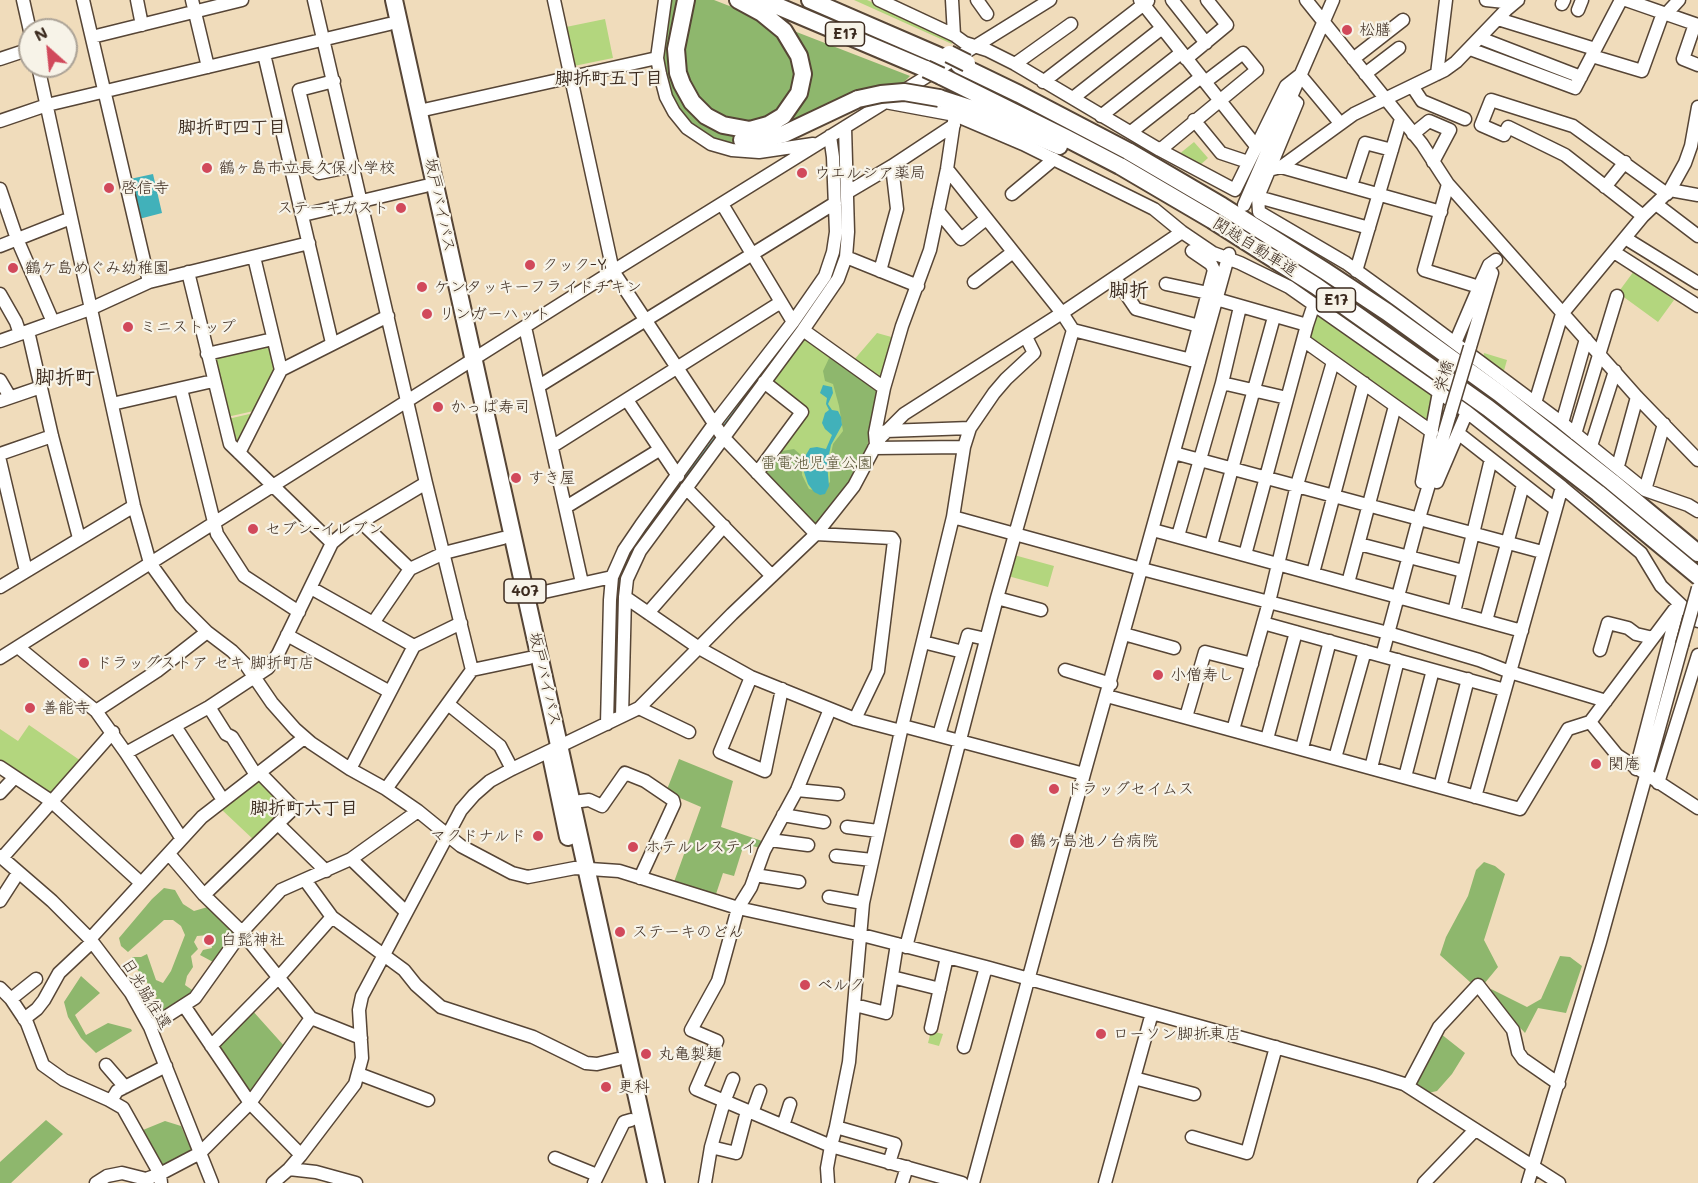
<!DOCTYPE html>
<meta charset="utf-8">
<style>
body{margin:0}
#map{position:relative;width:1698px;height:1183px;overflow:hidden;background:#f0dcbb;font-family:Mali,sans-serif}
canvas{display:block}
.north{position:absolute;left:18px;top:18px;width:60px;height:60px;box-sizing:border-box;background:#f7f3e8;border:2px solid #aca397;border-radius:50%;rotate:333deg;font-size:16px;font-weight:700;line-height:24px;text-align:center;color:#3b2a1e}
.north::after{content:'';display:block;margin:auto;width:21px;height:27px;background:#d1495b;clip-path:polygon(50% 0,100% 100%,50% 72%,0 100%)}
</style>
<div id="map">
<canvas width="1698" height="1183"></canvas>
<div class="north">N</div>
</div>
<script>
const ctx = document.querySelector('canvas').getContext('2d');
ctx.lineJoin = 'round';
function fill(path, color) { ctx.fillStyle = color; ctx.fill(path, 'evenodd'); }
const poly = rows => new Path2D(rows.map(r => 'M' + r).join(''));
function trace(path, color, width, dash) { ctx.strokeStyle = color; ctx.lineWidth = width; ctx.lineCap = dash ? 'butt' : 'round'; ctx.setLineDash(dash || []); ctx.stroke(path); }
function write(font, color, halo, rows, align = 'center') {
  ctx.font = font + ' Mali,"Klee One",sans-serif'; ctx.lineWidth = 4.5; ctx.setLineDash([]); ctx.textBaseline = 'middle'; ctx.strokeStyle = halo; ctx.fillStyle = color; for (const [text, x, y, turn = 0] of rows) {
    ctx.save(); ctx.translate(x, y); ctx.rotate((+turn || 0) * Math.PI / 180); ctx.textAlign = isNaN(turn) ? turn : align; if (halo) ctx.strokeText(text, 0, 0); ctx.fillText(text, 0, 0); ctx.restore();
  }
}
const green = poly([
 [854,0,867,0,895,12,950,38,952,44],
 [605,19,613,58,574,66,566,27],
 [1194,142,1208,158,1199,166,1178,155],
 [1634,271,1674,300,1658,322,1621,295,1620,290],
 [1316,309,1434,394,1428,424,1308,338],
 [877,333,895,338,881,382,853,361],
 [805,336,881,390,867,447,834,506,763,471,807,411,770,382],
 [271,344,276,370,258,410,227,417,213,357],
 [1484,353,1507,360,1503,374,1483,358],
 [258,412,241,444,233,441,228,419],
 [1014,555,1054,566,1048,587,1008,576],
 [29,725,81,761,51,796,0,761,0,729,18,741],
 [260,778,289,807,255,841,221,809],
 [931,1031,943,1034,939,1046,928,1043]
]);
const forest = poly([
 [668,0,714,0,910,76,898,88,749,147,717,143,686,119,675,105,665,82,662,50],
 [831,354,881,390,867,447,852,482,815,527,763,471,773,458,782,451,794,449,802,456,802,475,809,489,821,492,830,482,830,459,833,444,843,431,839,406,833,384,825,381,823,371],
 [679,759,733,781,721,827,765,842,761,848,744,844,734,876,723,873,715,897,674,882,701,807,666,792],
 [1484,862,1495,866,1505,874,1484,940,1498,967,1484,984,1470,982,1440,955,1446,937,1468,896,1476,870],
 [164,888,175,890,183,904,194,911,211,906,237,935,215,963,200,955,203,950,212,948,209,935,197,936,194,942,198,949,191,956,193,967,187,976,185,985,195,992,172,1011,158,1014,151,1007,157,996,134,965,132,957,141,957,147,954,156,980,163,983,171,971,185,935,181,926,173,920,164,920,128,952,121,946,119,938,152,899],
 [1560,956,1570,957,1582,966,1566,1013,1538,1008,1525,1033,1492,998,1491,989,1527,1007,1541,999],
 [81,976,100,993,75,1015,86,1035,108,1023,131,1029,132,1031,96,1053,81,1038,68,1017,64,1002],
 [251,1009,286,1048,252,1095,214,1046],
 [1441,1034,1465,1053,1452,1074,1437,1091,1428,1093,1416,1083],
 [46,1120,63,1134,11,1183,0,1183,0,1162],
 [165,1121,181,1126,192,1151,163,1168,143,1130]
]);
const water = poly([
 [153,174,162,213,139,219,130,179],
 [823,385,832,387,833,393,828,404,832,410,838,411,841,417,842,425,831,445,827,464,829,486,825,494,820,495,814,492,808,484,804,472,804,458,810,448,817,447,826,449,832,435,825,429,822,423,825,413,829,410,826,404,827,398,820,393]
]);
const stream = poly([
 [839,144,840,177],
 [829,283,836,264,842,236],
 [722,428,798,327],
 [616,711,618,599,620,581,626,562,636,544,717,435]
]);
const minor = poly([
 [23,0,30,31],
 [83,0,149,282],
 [137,0,142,25],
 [192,0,208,67],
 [314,0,426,483,472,670],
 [554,0,613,271,723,437,816,534,892,538,894,541,878,671,855,719],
 [665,0,657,58,660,74,666,97,674,112,687,128,711,144,732,150,759,152,813,144],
 [879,0,954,35,965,43,987,50,1015,64,1160,150,1235,190,1286,86,1300,75,1340,123],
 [952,0,954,35],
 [977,0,987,14],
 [1140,0,1256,146],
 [1172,0,1206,43],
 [1306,0,1422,144,1448,184,1637,397,1698,460],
 [1486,0,1514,3],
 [1626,0,1698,25],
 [1562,4,1564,0],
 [1578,10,1582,0],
 [1666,14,1679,0],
 [1498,19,1595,49],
 [1695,24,1683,59,1698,65],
 [92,37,242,0],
 [1480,38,1581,77],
 [1470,49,1575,88,1621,0],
 [264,54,332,343],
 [1592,56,1642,71,1663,13],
 [0,59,30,49],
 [1186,59,1227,25,1207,0],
 [1353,59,1403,20],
 [1015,64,1071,24],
 [38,66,134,506,150,563,181,606,207,632,232,651,246,665,272,703,295,729,311,743,350,769,386,789,418,811,461,846,512,873,528,877,575,868,619,871,738,908,862,935,986,967,1372,1074,1404,1084,1559,1183],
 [1365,74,1399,48],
 [1437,74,1446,0],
 [334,81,299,90,319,173,353,166],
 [1043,82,1148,1],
 [1412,86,1422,101,1465,119],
 [1290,97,1297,103,1258,197,1259,212,1346,263,1400,302,1562,423,1645,490,1688,505,1698,511],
 [1073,98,1162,28],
 [885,102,955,115,1023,144,1154,209,1182,232,1213,253,1240,263,1289,287,1467,412,1562,487,1641,553,1661,586,1698,621],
 [419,111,657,58],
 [1101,116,1181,53],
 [1194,120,1221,153,1248,162],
 [0,121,47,105,389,24],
 [1131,132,1201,77],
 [1413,134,1429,121,1450,130,1433,162],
 [1160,150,1257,70,1243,53,1205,82],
 [1281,167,1441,212],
 [1269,170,1281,167,1354,114,1445,70,1456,62,1506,10,1518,0],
 [1448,184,1424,270,1479,287,1489,265,1496,260],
 [1351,186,1365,143,1392,150],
 [1605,187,1625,162],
 [0,189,17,239,53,322],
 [1670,190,1698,195],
 [848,192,892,166,954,125],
 [1012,194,1054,159],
 [1258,197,1369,228],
 [722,204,793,322],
 [1656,204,1698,236],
 [1244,205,1333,0],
 [938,211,961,239,986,219],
 [303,215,425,186],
 [1643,216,1565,155,1508,127,1504,135,1481,125,1491,100,1573,126,1667,194],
 [1625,238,1698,283],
 [0,246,71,218],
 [1614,252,1698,306],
 [254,257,281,370],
 [846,257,918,286],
 [880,271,897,209,892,166],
 [1356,271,1401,119],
 [188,272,230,444,332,543],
 [1115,278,1136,309,1199,326],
 [974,282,1013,252],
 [1166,284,1208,293],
 [0,294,16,322,20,334],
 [1216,299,1307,325],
 [525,327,582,583],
 [803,330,884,388],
 [1073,330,1199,362],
 [28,331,52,436,79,538],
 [1303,340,1432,432],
 [0,341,90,309,149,282,309,243],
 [1455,343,1479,287],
 [1470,347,1492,273],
 [207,354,273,339],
 [1190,360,1214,270,1211,264,1192,251],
 [0,380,10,397],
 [1222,383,1287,398],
 [539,386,835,203],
 [181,389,217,534,244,576,299,612],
 [627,400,678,476],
 [0,401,41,387],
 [1535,403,1562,314,1643,216,1670,190,1685,163,1691,146,1698,107],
 [112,404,213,381],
 [1562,423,1586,339],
 [886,431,970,428],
 [1458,433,1555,509],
 [1575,434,1617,296],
 [876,445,875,433,884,388,902,326,930,250,947,169,955,115],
 [553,446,781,302],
 [1591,446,1615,371],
 [874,448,964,447],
 [239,453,281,370,388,316],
 [1174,453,1542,552],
 [0,454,52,436],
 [0,461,26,571],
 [1618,466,1637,397],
 [757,473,802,412,764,382],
 [1422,482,1439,392],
 [1437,482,1467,412],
 [686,488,772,576],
 [1645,490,1664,424],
 [566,507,659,450],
 [953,517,1142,569,1388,633,1479,660,1510,672,1606,701],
 [361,522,410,569],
 [1153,530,1522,631],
 [1178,536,1222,383,1240,307],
 [1359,544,1463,571],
 [1211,545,1274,317],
 [1245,555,1307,325,1314,304],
 [1313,573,1364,383],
 [1348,583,1395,406],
 [0,587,134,506],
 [311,588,414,646],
 [526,596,612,577],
 [625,597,699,648,751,677,855,719,901,731],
 [997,598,1041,610],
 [1454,612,1491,459],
 [648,613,724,526],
 [1486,621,1523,485],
 [373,623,410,569,444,553,503,538],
 [1263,623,1505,690],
 [1124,634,1174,648],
 [287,635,390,692],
 [923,642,963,652],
 [18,647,96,711,126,753,182,839],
 [1600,650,1608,623,1628,628,1636,634,1653,638],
 [1382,656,1419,518,1450,414],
 [0,658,613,271,1050,0],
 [1065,670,1111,684],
 [751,677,720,752,765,771,782,689],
 [1107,696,1520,809,1568,729,1590,722,1617,755,1698,808],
 [448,704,500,746,512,769],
 [209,707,226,734,232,737,256,775],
 [639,708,689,732],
 [830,709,797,790,764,851,751,887,738,908,718,981,691,1030,717,1041,696,1089,831,1146,962,1183],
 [96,711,157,671,207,632],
 [622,716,625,597,627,579,640,551,803,330,838,279,846,257,848,232,845,127],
 [1186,717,1205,652,1252,664],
 [1590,722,1674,610],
 [607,724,610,600,612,577,624,550,641,525,714,424,793,322,825,276,833,252,836,232,833,157,830,136],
 [175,726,223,800],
 [903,726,1084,774],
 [1233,730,1269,602,1297,485,1333,362],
 [939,735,968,635,986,639],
 [1267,739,1296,632],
 [1302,748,1330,641],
 [126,753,209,707,268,668,278,654,332,543,346,531,426,483],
 [1335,758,1365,651],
 [0,767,51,801,141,883],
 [1371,768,1398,660],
 [350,769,414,646,461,623],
 [1636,769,1679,604],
 [1405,777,1433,670],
 [1658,783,1698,655],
 [1440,787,1468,679],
 [386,789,472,670,529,658],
 [797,790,838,794],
 [0,793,15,777],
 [1475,797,1562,487],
 [573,802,589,800,602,806,625,773,645,781,673,800,674,804,640,878],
 [783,815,824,822],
 [278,824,326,871],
 [847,827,878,831],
 [770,840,808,845],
 [169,854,204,895,242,932,311,1018,361,1038],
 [0,856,52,901,90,939,131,993,150,1027,212,1183],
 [836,856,872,860],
 [2,858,113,732],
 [351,859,406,912],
 [755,875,799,882],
 [305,880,332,917,404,970,416,985,441,1007,533,1037,586,1063,597,1064,618,1059],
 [204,895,294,808,259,772],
 [829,897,863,903],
 [0,901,18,873],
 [90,939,202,817,304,738],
 [906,947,997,598,1073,330,1062,313,947,169],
 [892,977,940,989],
 [0,988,11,999,27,1023,43,1065,64,1080,109,1100,123,1108,160,1174,200,1153,250,1103,311,1018],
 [11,999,36,979],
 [855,1005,886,1013,897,944],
 [185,1007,250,1103,301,1155],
 [24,1019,37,1009,44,1000,59,973,92,942],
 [150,1027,195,998,242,932,281,890,351,859,418,811],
 [931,1028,947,957],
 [211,1046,279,977,332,917],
 [964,1047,986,967],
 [106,1065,125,1087],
 [359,1074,428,1100],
 [1134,1078,1194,1094],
 [1408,1086,1439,1027,1478,985,1513,1030,1518,1052,1523,1059,1559,1084],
 [111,1101,117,1091,166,1066],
 [752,1113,760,1091],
 [783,1126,790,1104],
 [836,1127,895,1144,889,1163],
 [1192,1137,1247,1153,1276,1047],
 [711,1147,736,1153,747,1111],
 [555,1158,597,1175],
 [289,1169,316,1172,356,1183],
 [96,1183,107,1176,122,1173,146,1179,160,1174,161,1183],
 [273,1183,289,1169,301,1155,355,1084,362,1058,359,1010,362,996,461,810,474,795,490,781,512,769,639,708,732,614,816,534,854,486,879,439,904,414,1062,313,1182,232],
 [594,1183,624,1122,631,1120],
 [705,1183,711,1147,724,1102,733,1079],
 [828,1183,827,1168,831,1146,836,1127,849,1062,863,903,901,731,953,517,964,447,970,428,994,393,1006,379,1034,353,1026,337],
 [902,1183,907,1167],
 [973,1183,1084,774,1229,254],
 [1105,1183,1152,1013],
 [1424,1183,1475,1130],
 [1528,1183,1600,942,1682,645]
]);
const highway = poly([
 [394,0,656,1183],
 [686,0,676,49,678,73,682,84,692,102,706,116,723,125,750,130,768,125,783,116,799,93,803,74,799,56,784,31,762,13,738,0],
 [763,0,926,69],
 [810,0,944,58],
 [959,65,1019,94,1128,151,1222,206,1325,271,1387,312,1499,393,1612,482,1698,553],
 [941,76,1066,138,1120,166,1212,220,1316,286,1488,408,1598,493,1698,576],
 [939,98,970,108,1059,146],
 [742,140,760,140,784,134,858,99],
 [551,756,568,837]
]);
const minorBridge = poly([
 [1450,414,1470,347],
 [1682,645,1698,588]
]);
const highwayBridge = poly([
 [949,54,967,63],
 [926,69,941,76],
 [858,99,881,94,904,92,939,98]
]);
const markers = [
 [1347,30,6,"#d1495b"],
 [207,168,6,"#d1495b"],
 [802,173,6,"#d1495b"],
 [109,188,6,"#d1495b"],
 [401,208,6,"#d1495b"],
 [530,265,6,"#d1495b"],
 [13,268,6,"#d1495b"],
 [422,287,6,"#d1495b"],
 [427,314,6,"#d1495b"],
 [128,327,6,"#d1495b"],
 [438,407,6,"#d1495b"],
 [516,478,6,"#d1495b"],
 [253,529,6,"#d1495b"],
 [84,663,6,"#d1495b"],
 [1158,675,6,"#d1495b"],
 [30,708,6,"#d1495b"],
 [1596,764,6,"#d1495b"],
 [1054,789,6,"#d1495b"],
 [538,836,6,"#d1495b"],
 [1017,841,8,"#d1495b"],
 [633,847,6,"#d1495b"],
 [620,932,6,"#d1495b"],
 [209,940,6,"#d1495b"],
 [805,985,6,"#d1495b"],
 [1101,1034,6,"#d1495b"],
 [646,1054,6,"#d1495b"],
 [606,1087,6,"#d1495b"]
];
const shields = [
 [845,34,39],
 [1336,300,39],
 [525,591,42]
];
const shieldNames = [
 ["E17",845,34],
 ["E17",1336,300],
 ["407",525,591]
];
const poiNames = [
 ["松膳",1359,30],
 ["鶴ヶ島市立長久保小学校",219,168],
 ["ウエルシア薬局",814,173],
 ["啓信寺",121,188],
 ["ステーキガスト",389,208,"right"],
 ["クック-Y",542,265],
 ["鶴ケ島めぐみ幼稚園",25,268],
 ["ケンタッキーフライドチキン",434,287],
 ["リンガーハット",439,314],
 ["ミニストップ",140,327],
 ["かっぱ寿司",450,407],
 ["すき屋",528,478],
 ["セブン-イレブン",265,529],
 ["ドラッグストア セキ 脚折町店",96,663],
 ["小僧寿し",1170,675],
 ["善能寺",42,708],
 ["関庵",1608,764],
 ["ドラッグセイムス",1066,789],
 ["マクドナルド",526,836,"right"],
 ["鶴ヶ島池ノ台病院",1030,841],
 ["ホテルレステイ",645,847],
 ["ステーキのどん",632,932],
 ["白髭神社",221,940],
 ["ベルク",817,985],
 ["ローソン脚折東店",1113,1034],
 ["丸亀製麺",658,1054],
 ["更科",618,1087]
];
const streetNames = [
 ["坂戸バイパス",440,205,78],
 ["関越自動車道",1255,247,32],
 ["栄橋",1444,376,-73],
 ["坂戸バイパス",545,679,77],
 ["日光脇往還",146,994,59]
];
const parkNames = [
 ["雷電池児童公園",817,463]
];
const neighbourhoodNames = [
 ["脚折町五丁目",609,78],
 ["脚折町四丁目",232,127],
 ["脚折町六丁目",304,808]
];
const quarterNames = [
 ["脚折",1129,291],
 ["脚折町",65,378]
];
fill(green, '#b3d67e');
fill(forest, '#8eb76d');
fill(water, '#41b1ba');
trace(stream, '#41b1ba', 2);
trace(minor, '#564536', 15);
trace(highway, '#564536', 20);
trace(minor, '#fff', 12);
trace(highway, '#fff', 16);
trace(minorBridge, '#564536', 15, []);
trace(highwayBridge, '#564536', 20, []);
trace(minorBridge, '#fff', 12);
trace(highwayBridge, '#fff', 16);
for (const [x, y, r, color] of markers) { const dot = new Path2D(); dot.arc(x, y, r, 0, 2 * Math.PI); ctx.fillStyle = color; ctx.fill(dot); trace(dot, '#f7f3e8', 2); }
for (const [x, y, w] of shields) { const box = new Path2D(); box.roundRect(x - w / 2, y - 12, w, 24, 4.5); ctx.fillStyle = '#f7f3e8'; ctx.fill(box); trace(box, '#3b2a1e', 1.5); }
write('bold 15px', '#3b2a1e', null, shieldNames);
write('16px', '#3b2a1e', '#f7f3e8', poiNames, 'left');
write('16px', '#3b2a1e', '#f7f3e8', streetNames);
write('16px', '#595536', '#f7f3e8', parkNames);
write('bold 18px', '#3b2a1e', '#f7f3e8', neighbourhoodNames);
write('bold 20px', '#3b2a1e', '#f7f3e8', quarterNames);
</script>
